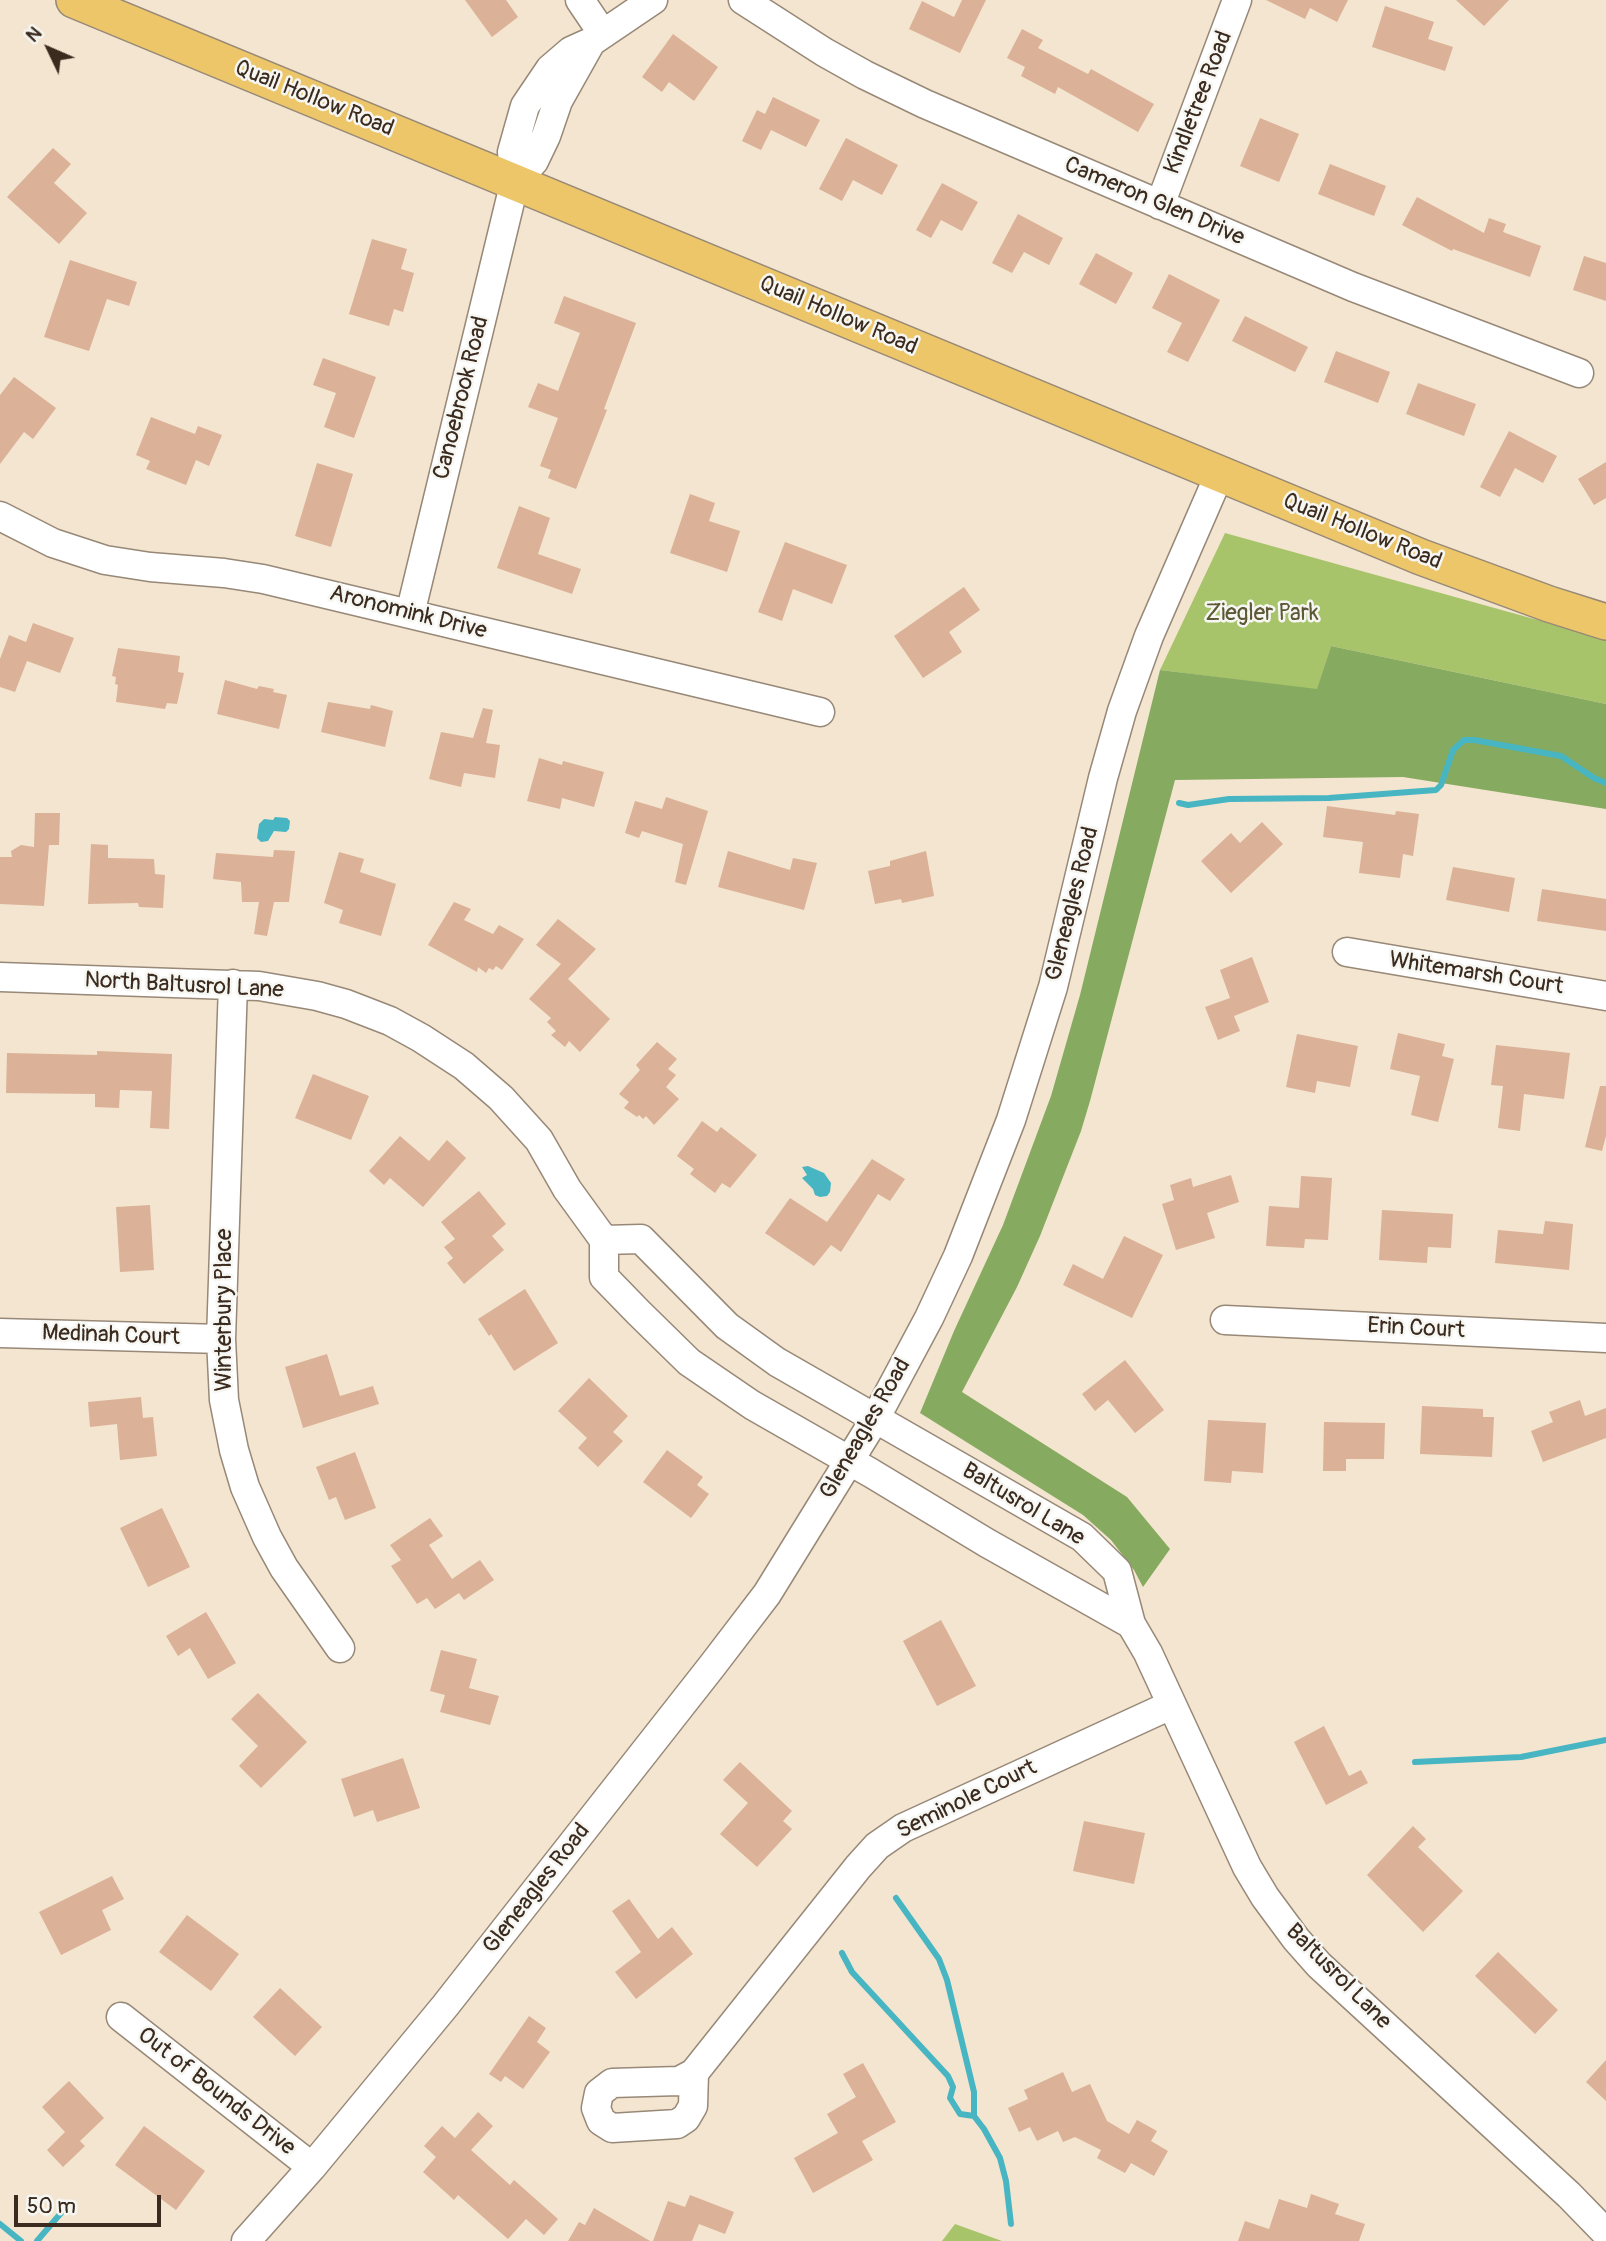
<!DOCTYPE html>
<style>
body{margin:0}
#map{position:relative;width:1606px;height:2241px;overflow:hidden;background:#f3e5d0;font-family:Pangolin,sans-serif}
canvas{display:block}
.north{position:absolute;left:14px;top:14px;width:70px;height:70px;-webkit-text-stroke:5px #f6f6f2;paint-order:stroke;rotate:314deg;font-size:19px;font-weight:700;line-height:28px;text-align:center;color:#3b2a1e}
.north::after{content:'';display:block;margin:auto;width:24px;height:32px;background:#3b2a1e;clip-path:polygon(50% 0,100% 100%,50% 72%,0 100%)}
.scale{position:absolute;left:14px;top:2195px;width:147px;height:32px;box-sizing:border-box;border:4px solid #3b2a1e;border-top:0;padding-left:9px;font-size:21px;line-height:24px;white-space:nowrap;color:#3b2a1e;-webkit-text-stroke:5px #f6f6f2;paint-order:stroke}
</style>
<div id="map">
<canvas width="1606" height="2241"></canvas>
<div class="north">N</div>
<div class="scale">50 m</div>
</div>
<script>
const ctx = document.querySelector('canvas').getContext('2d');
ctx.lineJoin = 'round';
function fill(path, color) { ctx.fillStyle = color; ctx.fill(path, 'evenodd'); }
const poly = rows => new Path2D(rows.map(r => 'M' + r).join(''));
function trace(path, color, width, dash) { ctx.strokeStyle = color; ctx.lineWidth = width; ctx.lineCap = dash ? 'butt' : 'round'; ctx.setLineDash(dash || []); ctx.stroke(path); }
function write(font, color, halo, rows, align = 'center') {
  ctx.font = font + ' Pangolin,sans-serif'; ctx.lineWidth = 5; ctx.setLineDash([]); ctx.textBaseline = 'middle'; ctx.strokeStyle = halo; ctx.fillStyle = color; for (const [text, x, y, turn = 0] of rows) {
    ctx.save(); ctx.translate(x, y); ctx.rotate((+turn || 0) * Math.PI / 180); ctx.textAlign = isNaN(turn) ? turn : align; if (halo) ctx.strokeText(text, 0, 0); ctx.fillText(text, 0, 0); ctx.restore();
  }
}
const green = poly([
 [1225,533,1606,639,1606,704,1331,646,1317,690,1160,670],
 [955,2224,1002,2241,942,2241]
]);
const forest = poly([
 [1331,646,1606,704,1606,809,1403,777,1175,780,1090,1101,1081,1131,1040,1236,1017,1287,962,1392,1127,1497,1170,1549,1143,1587,1134,1570,1111,1540,1083,1515,920,1413,954,1331,1003,1225,1051,1096,1080,995,1160,670,1317,689]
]);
const water = poly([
 [275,817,287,818,290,821,289,829,286,832,274,831,268,841,261,842,257,838,259,824,264,819,273,820],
 [808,1166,824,1173,831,1183,830,1192,827,1196,820,1197,815,1195,813,1189,802,1178,807,1175,802,1167]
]);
const stream = poly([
 [1179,803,1188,805,1229,799,1329,798,1436,790,1441,785,1453,750,1464,740,1474,740,1561,756,1594,778,1606,783],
 [1415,1762,1521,1757,1606,1740],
 [896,1898,939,1959,947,1980,974,2092,974,2116,984,2129,1000,2158,1006,2181,1011,2224],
 [842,1953,852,1972,948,2076,953,2087,950,2098,960,2114,974,2116],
 [0,2224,21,2241],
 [37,2241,61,2213]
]);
const building = poly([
 [465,0,506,0,518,17,492,37],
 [962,0,986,0,960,53,909,29,922,1,954,17],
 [1266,0,1348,0,1337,22,1310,8,1305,19],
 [1456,0,1509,0,1484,26],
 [1385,6,1434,22,1428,39,1453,47,1445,71,1372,47],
 [1022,29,1043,40,1038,48,1088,74,1091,69,1154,104,1138,132,1058,87,1055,94,1021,76,1025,67,1007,58],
 [673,34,718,67,694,101,669,82,662,92,642,77],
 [773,97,820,120,806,147,771,130,761,150,742,141,757,110,765,114],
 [1260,118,1299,134,1279,182,1240,166],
 [846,138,898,165,882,195,853,180,842,201,819,189],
 [53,148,71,164,54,183,87,213,59,244,7,197],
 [1330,164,1386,186,1374,216,1318,194],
 [942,183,978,202,962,231,941,220,931,238,916,230],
 [1417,197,1484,233,1489,218,1506,224,1503,232,1541,246,1530,277,1453,249,1452,251,1402,225],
 [1018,214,1063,238,1049,265,1024,252,1012,273,992,263],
 [372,239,407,249,401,269,414,273,403,312,394,309,389,326,349,314],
 [1096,253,1133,273,1116,304,1079,284],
 [1584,256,1606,263,1606,301,1573,290],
 [70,260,137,282,129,306,107,299,89,351,44,337],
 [1169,274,1220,300,1188,362,1167,352,1182,323,1152,308],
 [564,296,636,323,604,409,607,410,576,489,548,478,551,470,540,466,558,418,528,407,538,383,558,391,580,333,554,323],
 [1245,316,1308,347,1295,372,1232,341],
 [1336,351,1390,372,1378,403,1324,382],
 [323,358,376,377,354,438,324,427,336,393,313,385],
 [14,377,56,408,33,439,24,432,0,464,0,395],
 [1418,383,1476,404,1464,436,1406,414],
 [151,417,195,434,198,426,222,435,209,466,196,460,186,485,146,469,150,461,136,455],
 [1509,431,1557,456,1543,483,1515,468,1500,497,1480,487],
 [1606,462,1606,498,1594,505,1578,479],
 [317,463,353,474,331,547,295,536],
 [690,494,715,503,709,521,740,531,727,572,670,553],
 [519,506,550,518,538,554,581,569,572,594,497,568],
 [785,542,847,565,832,604,793,589,782,621,758,612],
 [964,587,980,610,949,632,962,652,923,678,894,636],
 [33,623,74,638,60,673,27,661,15,692,0,687,0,659,9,635,26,642],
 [118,648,180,656,178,672,184,673,177,704,167,703,165,709,116,702,118,685,115,684,116,677,112,676],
 [225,680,257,689,259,686,274,689,273,692,287,695,279,729,217,714],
 [328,702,370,709,371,705,393,711,385,747,321,732],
 [483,708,493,710,486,743,500,745,495,778,464,773,461,787,429,779,441,732,473,738],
 [539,758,562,765,563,761,604,772,594,807,562,798,560,809,527,801],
 [666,797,708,811,686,885,675,882,683,844,642,831,639,838,625,833,635,801,662,809],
 [1327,806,1395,815,1396,811,1419,814,1413,856,1403,854,1400,878,1359,873,1363,842,1323,837],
 [35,813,60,813,59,845,49,845,44,906,0,904,0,857,12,857,11,851,21,845,34,847],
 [1262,822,1283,844,1231,893,1201,861,1231,833,1240,843],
 [91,844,108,845,108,858,154,859,155,874,165,875,163,908,139,907,138,903,88,904],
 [274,850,295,851,289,902,274,902,267,936,254,934,259,902,242,902,241,882,213,879,216,853,273,857],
 [728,851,790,870,793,858,817,863,804,910,718,887],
 [926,851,934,896,902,903,901,899,875,904,868,871,890,866,890,861],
 [339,852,364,859,360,872,396,884,381,936,339,923,343,910,324,903],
 [1453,867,1515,878,1509,912,1446,900],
 [1542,889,1606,899,1606,931,1537,921],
 [454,902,471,909,464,920,493,934,499,925,524,939,502,970,496,966,493,970,489,968,486,973,478,967,477,972,428,945],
 [558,919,596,949,568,979,610,1019,580,1052,569,1041,565,1047,551,1035,556,1031,547,1022,551,1018,529,999,561,964,536,945],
 [1252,957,1269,1002,1234,1016,1240,1031,1218,1040,1205,1007,1230,998,1220,970],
 [1398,1033,1445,1044,1442,1056,1454,1059,1438,1122,1411,1115,1420,1076,1390,1069],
 [1297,1034,1358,1046,1350,1087,1317,1081,1315,1093,1286,1087],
 [657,1042,677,1059,668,1069,676,1075,666,1087,679,1099,654,1125,646,1116,643,1119,639,1115,637,1117,624,1108,629,1102,619,1094,640,1070,636,1065],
 [1496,1045,1570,1053,1564,1099,1524,1094,1520,1131,1498,1128,1503,1086,1491,1085],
 [97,1051,172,1054,169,1129,150,1128,152,1091,120,1090,119,1108,95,1107,95,1094,6,1093,7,1053,97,1055],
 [313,1074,369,1096,351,1140,295,1118],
 [1600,1086,1606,1086,1606,1136,1602,1151,1585,1147],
 [702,1121,717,1132,721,1127,757,1155,730,1188,722,1183,715,1193,690,1174,694,1169,677,1156],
 [400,1136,429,1161,447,1140,466,1158,423,1207,390,1178,384,1185,369,1171],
 [872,1159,905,1179,890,1201,878,1194,841,1252,831,1245,814,1266,765,1233,790,1198,827,1222],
 [1231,1175,1239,1202,1207,1213,1215,1238,1176,1250,1162,1204,1174,1200,1170,1185,1191,1178,1193,1187],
 [1301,1176,1332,1178,1328,1240,1305,1239,1304,1248,1266,1246,1269,1206,1299,1208],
 [479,1191,506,1224,492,1236,504,1250,464,1284,447,1263,453,1258,444,1247,455,1239,441,1222],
 [150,1205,154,1270,120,1272,116,1207],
 [1382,1210,1453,1214,1451,1248,1428,1247,1427,1263,1379,1260],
 [1545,1221,1573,1224,1569,1270,1495,1263,1498,1230,1543,1234],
 [1124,1236,1163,1255,1132,1318,1063,1285,1073,1264,1103,1279],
 [525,1289,558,1343,514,1371,491,1334,489,1336,478,1319],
 [327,1354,340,1396,373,1386,379,1404,303,1428,285,1367],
 [1125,1360,1164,1410,1135,1433,1108,1400,1095,1411,1082,1394],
 [589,1378,628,1416,613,1432,623,1441,598,1467,578,1448,587,1438,558,1411],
 [141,1397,143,1418,153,1417,157,1456,120,1460,117,1424,90,1427,88,1402],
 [1580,1400,1585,1416,1606,1408,1606,1438,1543,1462,1531,1431,1553,1422,1549,1412],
 [1422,1406,1483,1409,1483,1417,1494,1417,1492,1457,1420,1454],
 [1208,1420,1266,1423,1263,1473,1232,1471,1231,1483,1204,1481],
 [1324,1422,1385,1423,1384,1459,1346,1459,1346,1471,1323,1471],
 [667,1450,703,1477,697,1485,709,1494,691,1518,643,1482],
 [355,1452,376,1508,345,1520,336,1497,329,1500,316,1467],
 [162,1508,190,1567,148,1587,120,1528],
 [430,1518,443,1536,429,1545,452,1579,480,1560,494,1580,464,1600,459,1593,435,1609,427,1598,417,1604,391,1566,401,1560,390,1545],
 [206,1612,236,1663,208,1679,190,1648,178,1656,166,1636],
 [941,1620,976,1686,937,1706,903,1641],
 [441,1650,477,1659,469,1688,499,1696,490,1725,440,1712,445,1695,430,1691],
 [258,1693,307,1742,261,1788,239,1766,258,1746,231,1719],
 [1324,1726,1349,1776,1361,1770,1368,1783,1326,1805,1294,1742],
 [403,1758,420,1808,377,1822,373,1810,354,1817,341,1779],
 [740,1762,792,1811,783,1821,792,1829,757,1867,720,1834,748,1803,723,1780],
 [1084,1821,1145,1833,1134,1884,1073,1871],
 [1413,1826,1426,1839,1418,1847,1463,1891,1423,1932,1367,1875],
 [112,1876,124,1899,102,1910,111,1930,61,1955,39,1912],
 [629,1899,658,1939,672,1927,693,1954,636,1999,615,1972,641,1952,612,1911],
 [187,1915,239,1954,211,1991,159,1952],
 [1498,1952,1558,2010,1535,2034,1475,1976],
 [280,1988,322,2027,295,2056,253,2017],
 [529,2016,546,2028,537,2042,550,2052,523,2089,505,2076,501,2082,489,2074],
 [1606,2060,1606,2101,1586,2082],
 [863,2063,896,2122,862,2141,873,2160,813,2193,794,2158,838,2133,827,2114,856,2097,843,2074],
 [1063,2072,1072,2092,1090,2084,1107,2121,1129,2134,1137,2120,1157,2131,1151,2141,1168,2151,1154,2176,1131,2163,1125,2173,1097,2158,1101,2150,1075,2137,1063,2142,1058,2131,1037,2141,1030,2127,1019,2132,1008,2108,1028,2099,1024,2090],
 [69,2081,104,2118,80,2141,85,2146,63,2167,47,2150,65,2132,42,2107],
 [478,2112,493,2126,471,2150,510,2185,514,2180,558,2219,544,2235,526,2219,508,2239,458,2195,454,2200,423,2172,436,2157,424,2146,442,2126,455,2138],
 [144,2126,205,2171,176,2210,115,2165],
 [1311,2194,1339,2204,1335,2214,1365,2224,1359,2241,1238,2241,1245,2221,1269,2229,1279,2199,1307,2208],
 [690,2195,734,2212,725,2234,699,2224,692,2241,653,2241,668,2201,685,2207],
 [594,2208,650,2241,568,2241,579,2222,585,2225]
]);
const minor = poly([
 [580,0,603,34],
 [743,0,824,52,865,75,925,104,1353,287,1579,373],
 [515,181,534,161,546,136,558,101,590,44],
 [1160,205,1237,0],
 [0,516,53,543,105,560,150,567,224,573,263,579,820,712],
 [410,614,515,181,512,152,525,106,550,69,571,51,591,42,653,0],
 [1347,952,1606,996],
 [0,977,259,986,317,996,346,1004,390,1021,421,1038,464,1066,501,1098,539,1140,567,1189,604,1240],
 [233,984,221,1339,224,1400,234,1450,245,1487,267,1537,284,1568,340,1648],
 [604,1240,641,1239,727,1326,777,1362,1082,1537,1117,1571,1131,1624,1148,1653,1247,1867,1265,1897,1296,1939,1319,1965,1569,2195,1606,2233],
 [604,1240,604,1277,638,1312,689,1362,752,1405,871,1473,987,1543,1131,1624],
 [1225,1320,1606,1338],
 [0,1333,221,1339],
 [121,2017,312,2167],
 [694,2073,693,2106,686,2118,677,2124,612,2128,601,2121,596,2108,599,2093,612,2083,679,2081,694,2073,858,1867,877,1846,903,1828,1171,1705],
 [246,2241,312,2167,445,2006,712,1666,767,1594,875,1419,929,1318,958,1256,1011,1120,1053,987,1103,778,1122,711,1149,636,1220,473]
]);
const major = poly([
 [74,0,1421,557,1549,604,1606,622]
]);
const streetNames = [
 ["Quail Hollow Road",314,99,22],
 ["Kindletree Road",1199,103,-69],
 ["Cameron Glen Drive",1154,202,23],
 ["Quail Hollow Road",838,316,23],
 ["Canoebrook Road",462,398,-76],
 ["Quail Hollow Road",1362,532,22],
 ["Aronomink Drive",408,613,14],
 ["Gleneagles Road",1073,904,-76],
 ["Whitemarsh Court",1476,974,9],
 ["North Baltusrol Lane",184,986,3],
 ["Winterbury Place",225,1310,-90],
 ["Erin Court",1416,1329,3],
 ["Medinah Court",111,1336,2],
 ["Gleneagles Road",866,1429,-60],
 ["Baltusrol Lane",1023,1505,31],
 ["Seminole Court",967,1800,-26],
 ["Gleneagles Road",537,1889,-52],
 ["Baltusrol Lane",1338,1977,45],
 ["Out of Bounds Drive",216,2092,38]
];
const parkNames = [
 ["Ziegler Park",1262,614]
];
fill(green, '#a8c46b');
fill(forest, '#86aa5f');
fill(water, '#47b5c2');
trace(stream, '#47b5c2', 6);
fill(building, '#dbb197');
trace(minor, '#978877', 31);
trace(major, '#978877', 38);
trace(minor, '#fff', 28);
trace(major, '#ecc669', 35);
write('23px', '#3b2a1e', '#f6f6f2', streetNames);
write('23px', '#5c5835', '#f6f6f2', parkNames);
</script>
